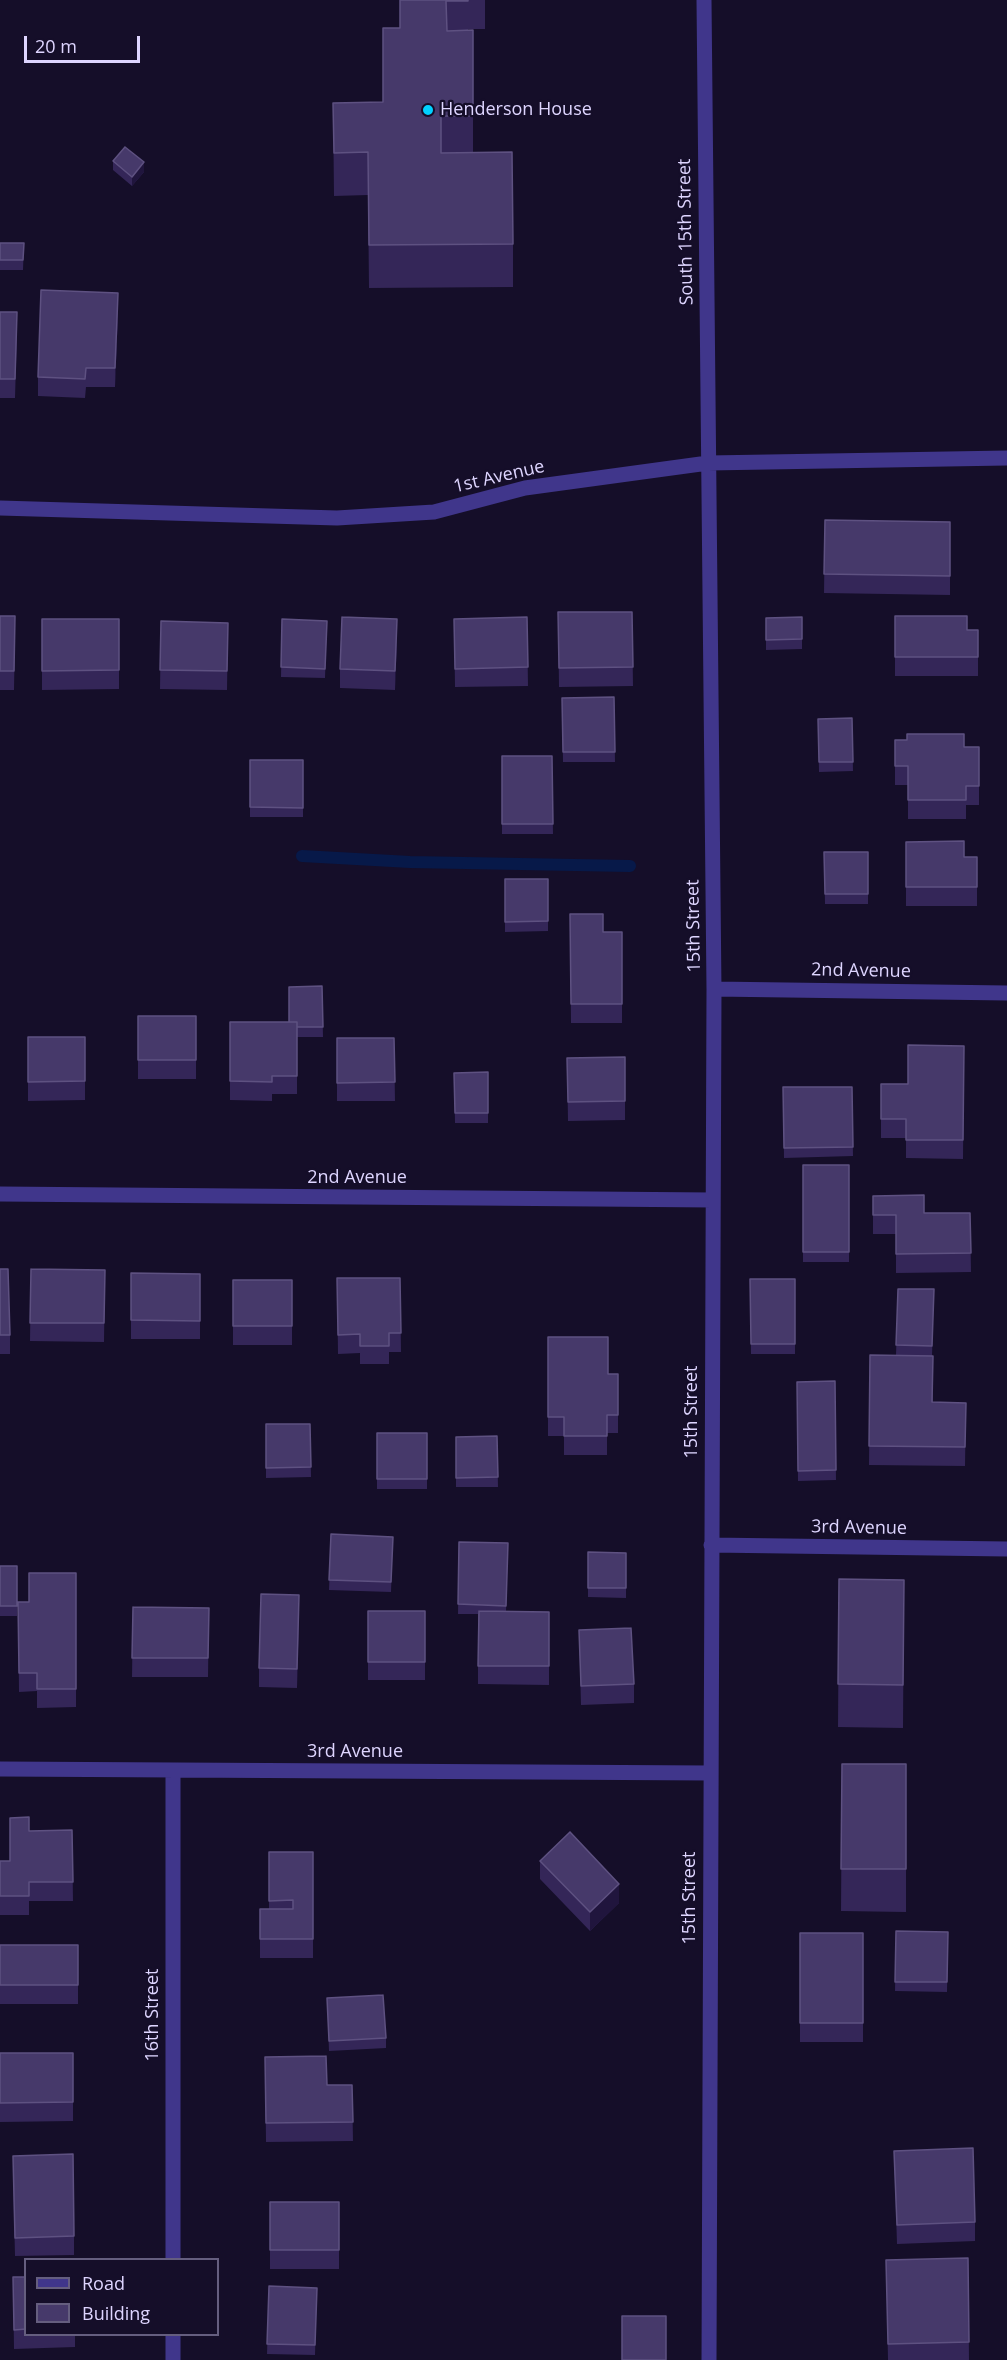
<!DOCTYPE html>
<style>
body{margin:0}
#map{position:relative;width:1007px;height:2360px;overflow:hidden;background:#150e29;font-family:"Open Sans",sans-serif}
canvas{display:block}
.legend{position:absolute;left:24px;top:2258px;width:195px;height:78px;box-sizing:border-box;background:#150e29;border:2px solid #655e7f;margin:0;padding:8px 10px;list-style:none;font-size:18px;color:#ded5ff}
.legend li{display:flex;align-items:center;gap:12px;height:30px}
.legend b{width:30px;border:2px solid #655e7f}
.scale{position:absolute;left:24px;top:36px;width:116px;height:27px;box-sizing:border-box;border:3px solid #ded5ff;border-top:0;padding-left:8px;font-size:18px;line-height:21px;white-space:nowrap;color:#ded5ff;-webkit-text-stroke:4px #150e29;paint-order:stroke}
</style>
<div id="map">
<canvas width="1007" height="2360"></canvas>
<ul class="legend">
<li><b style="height:8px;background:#40368b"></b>Road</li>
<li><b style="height:16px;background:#46396a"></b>Building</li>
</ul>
<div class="scale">20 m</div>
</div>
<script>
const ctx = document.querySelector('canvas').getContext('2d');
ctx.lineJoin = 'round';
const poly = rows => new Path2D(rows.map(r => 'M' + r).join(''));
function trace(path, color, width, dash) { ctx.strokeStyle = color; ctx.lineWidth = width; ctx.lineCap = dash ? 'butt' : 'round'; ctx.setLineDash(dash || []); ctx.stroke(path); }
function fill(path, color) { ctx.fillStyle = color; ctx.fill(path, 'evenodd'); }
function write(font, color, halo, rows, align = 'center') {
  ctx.font = font + ' "Open Sans",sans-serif'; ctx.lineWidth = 4.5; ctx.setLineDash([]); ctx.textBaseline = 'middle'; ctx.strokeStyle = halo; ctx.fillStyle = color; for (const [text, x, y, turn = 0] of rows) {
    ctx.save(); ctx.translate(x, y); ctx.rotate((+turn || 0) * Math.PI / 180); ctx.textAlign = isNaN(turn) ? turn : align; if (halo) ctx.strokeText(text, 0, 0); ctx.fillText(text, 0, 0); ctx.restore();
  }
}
const stream = poly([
 [302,856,410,862,630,866]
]);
const minor = poly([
 [704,0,714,989,709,2360],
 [0,508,337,518,434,512,525,488,708,463,1007,458],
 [714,989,1007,993],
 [0,1194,713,1200],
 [711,1545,1007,1549],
 [0,1769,710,1773],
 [173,2260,173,1771],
 [173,2360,173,2334]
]);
const wall = poly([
 [400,0,485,0,485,29,468,29,468,30,473,30,473,153,513,244,513,287,369,288,368,195,334,196,333,103,383,102,400,28],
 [113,161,144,172,132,186,113,170],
 [0,243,24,243,23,270,0,270],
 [0,312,17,331,15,398,0,398],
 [118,312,115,387,86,387,85,398,38,396,38,377],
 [825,520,950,522,950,595,824,593],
 [558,612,632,612,633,686,559,687],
 [0,616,15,635,14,690,0,690],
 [895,616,967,630,978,630,978,676,895,676],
 [527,617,528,686,455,687,454,619],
 [802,617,802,649,766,650,766,618],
 [42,619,119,619,119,689,42,690],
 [282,619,327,621,325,678,281,677],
 [161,621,228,623,227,690,160,689],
 [397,638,395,690,340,688,340,669],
 [614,697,615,762,563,762,562,698],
 [852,718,853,771,819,772,818,719],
 [895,740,964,747,979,747,979,805,966,805,966,819,908,819,908,785,895,785],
 [502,756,552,756,553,834,502,834],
 [250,760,303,760,303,817,250,817],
 [906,842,964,857,977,857,977,906,906,906],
 [824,852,868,852,868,904,825,904],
 [505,879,548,879,548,931,505,932],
 [570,914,603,932,622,932,622,1023,571,1023],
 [322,986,323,1037,297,1037,297,1094,272,1094,272,1101,230,1100,230,1022,289,1022],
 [138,1016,196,1016,196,1079,138,1079],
 [28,1037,85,1037,85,1100,28,1101],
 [337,1038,394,1038,395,1101,337,1101],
 [964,1046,963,1159,906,1158,906,1138,881,1138,881,1084,908,1084],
 [625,1057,625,1120,568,1121,567,1058],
 [488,1072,488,1123,455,1123,454,1073],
 [783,1087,852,1087,853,1156,784,1158],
 [803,1165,849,1165,849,1262,803,1262],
 [873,1196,924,1213,970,1213,971,1272,896,1273,896,1234,873,1234],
 [0,1269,10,1335,10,1354,0,1354],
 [31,1269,105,1270,104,1342,30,1341],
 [131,1273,200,1274,200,1339,131,1339],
 [337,1278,400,1278,401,1352,389,1352,389,1364,360,1364,360,1353,338,1354],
 [750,1279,795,1279,795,1354,751,1354],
 [233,1280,292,1280,292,1345,233,1345],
 [898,1289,934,1289,932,1356,933,1402,966,1403,965,1466,869,1465,870,1355,923,1356,896,1355],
 [548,1337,608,1374,618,1374,618,1433,607,1433,607,1455,564,1455,564,1436,548,1436],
 [835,1381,836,1480,798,1481,797,1382],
 [266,1424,310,1424,311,1477,266,1478],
 [377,1433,427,1433,427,1489,377,1489],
 [497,1436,498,1487,456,1487,456,1437],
 [331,1534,393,1537,391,1592,329,1590],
 [459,1542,508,1543,506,1611,549,1612,549,1685,478,1684,478,1614,458,1614],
 [588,1552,626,1553,626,1598,588,1597],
 [0,1566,17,1566,17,1616,0,1616],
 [76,1573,76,1707,37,1708,37,1691,19,1692,18,1602,29,1602],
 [839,1579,904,1580,903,1728,838,1727],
 [133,1607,209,1608,208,1677,132,1677],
 [368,1611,425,1611,425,1680,368,1680],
 [299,1614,297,1688,259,1687,259,1668],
 [579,1630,634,1684,634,1703,581,1705],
 [842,1764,906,1764,906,1912,841,1911],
 [72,1830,73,1901,29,1901,29,1915,0,1915,0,1861,10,1861,29,1831],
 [269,1852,313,1852,313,1958,260,1958,260,1909,269,1909],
 [540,1861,619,1903,590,1931,540,1879],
 [896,1931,948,1932,947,1992,895,1991],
 [800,1933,863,1933,863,2042,800,2042],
 [0,1945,78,1945,78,2004,0,2004],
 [327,1998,386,2038,386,2048,329,2051],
 [0,2053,73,2053,73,2121,0,2122],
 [265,2057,327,2085,352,2085,353,2141,266,2142],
 [894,2151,975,2222,975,2241,897,2244],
 [13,2174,74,2236,74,2255,15,2256],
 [270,2202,339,2202,339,2269,270,2269],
 [968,2258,969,2360,888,2360,886,2260],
 [13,2277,26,2277,26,2334,75,2334,75,2347,14,2349],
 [269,2286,317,2288,315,2355,267,2354]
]);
const shadedWall = poly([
 [144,162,144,172,132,186,132,177],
 [118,293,118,312,115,387,115,368],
 [397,619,397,638,395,690,395,671],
 [299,1595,299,1614,297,1688,297,1669],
 [619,1884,619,1903,590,1931,590,1912]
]);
const building = poly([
 [400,0,468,0,468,1,446,1,447,31,473,30,473,116,441,116,441,153,512,152,513,244,369,245,368,152,334,153,333,103,383,102,383,28,400,28,400,0],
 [125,147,144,162,132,177,113,161,125,147],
 [0,243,24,243,23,260,0,260,0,243],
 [41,290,118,293,115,368,86,368,85,379,38,377,41,290],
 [0,312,17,312,15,379,0,379,0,312],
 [825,520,950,522,950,576,824,574,825,520],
 [558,612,632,612,633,667,559,668,558,612],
 [0,616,15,616,14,671,0,671,0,616],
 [895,616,967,616,967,630,978,630,978,657,895,657,895,616],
 [342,617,397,619,395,671,340,669,342,617],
 [527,617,528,667,455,669,454,619,527,617],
 [802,617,802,639,766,640,766,618,802,617],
 [42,619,119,619,119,670,42,671,42,619],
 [282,619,327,621,325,669,281,667,282,619],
 [161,621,228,623,227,671,160,670,161,621],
 [614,697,615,752,563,752,562,698,614,697],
 [852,718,853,762,819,762,818,719,852,718],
 [907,734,964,734,964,747,979,747,979,786,966,786,966,800,908,800,908,766,895,766,895,740,907,740,907,734],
 [502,756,552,756,553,824,502,824,502,756],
 [250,760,303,760,303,808,250,807,250,760],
 [964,841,964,857,977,857,977,887,906,887,906,842,964,841],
 [824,852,868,852,868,894,825,894,824,852],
 [505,879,548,879,548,921,505,922,505,879],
 [570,914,603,914,603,932,622,932,622,1004,571,1004,570,914],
 [322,986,323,1027,297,1027,297,1022,289,1022,289,987,322,986],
 [138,1016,196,1016,196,1060,138,1060,138,1016],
 [230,1022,297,1022,297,1076,272,1076,272,1082,230,1081,230,1022],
 [28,1037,85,1037,85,1081,28,1082,28,1037],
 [337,1038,394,1038,395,1082,337,1083,337,1038],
 [908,1045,964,1046,963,1140,906,1140,906,1119,881,1119,881,1084,908,1084,908,1045],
 [625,1057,625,1101,568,1102,567,1058,625,1057],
 [488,1072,488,1113,455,1113,454,1073,488,1072],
 [783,1087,852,1087,853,1147,784,1148,783,1087],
 [803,1165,849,1165,849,1252,803,1252,803,1165],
 [924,1195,924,1213,970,1213,971,1253,896,1254,896,1215,873,1215,873,1196,924,1195],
 [0,1269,8,1269,10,1335,0,1335,0,1269],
 [31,1269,105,1270,104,1323,30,1323,31,1269],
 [131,1273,200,1274,200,1321,131,1320,131,1273],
 [337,1278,400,1278,401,1333,389,1333,389,1346,360,1346,360,1334,338,1335,337,1278],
 [750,1279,795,1279,795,1344,751,1344,750,1279],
 [233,1280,292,1280,292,1326,233,1326,233,1280],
 [898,1289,934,1289,932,1346,896,1345,898,1289],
 [548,1337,608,1337,608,1374,618,1374,618,1415,607,1415,607,1436,564,1436,564,1417,548,1417,548,1337],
 [870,1355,933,1356,932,1402,966,1403,965,1447,869,1446,870,1355],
 [835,1381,836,1470,798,1471,797,1382,835,1381],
 [266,1424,310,1424,311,1467,266,1468,266,1424],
 [377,1433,427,1433,427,1479,377,1479,377,1433],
 [497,1436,498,1477,456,1478,456,1437,497,1436],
 [331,1534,393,1537,391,1582,329,1580,331,1534],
 [459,1542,508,1543,506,1606,458,1604,459,1542],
 [588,1552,626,1553,626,1588,588,1588,588,1552],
 [0,1566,17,1566,17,1606,0,1606,0,1566],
 [29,1573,76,1573,76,1689,37,1689,37,1673,19,1673,18,1602,29,1602,29,1573],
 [839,1579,904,1580,903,1685,838,1684,839,1579],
 [261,1594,299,1595,297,1669,259,1668,261,1594],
 [133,1607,209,1608,208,1658,132,1658,133,1607],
 [368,1611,425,1611,425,1662,368,1662,368,1611],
 [479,1611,549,1612,549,1666,478,1666,479,1611],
 [631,1628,634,1684,581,1686,579,1630,631,1628],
 [842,1764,906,1764,906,1869,841,1869,842,1764],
 [29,1817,29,1831,72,1830,73,1882,29,1882,29,1896,0,1896,0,1861,10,1861,10,1818,29,1817],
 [570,1832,619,1884,590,1912,540,1861,570,1832],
 [269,1852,313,1852,313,1939,260,1939,260,1909,293,1909,293,1900,269,1901,269,1852],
 [896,1931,948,1932,947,1982,895,1982,896,1931],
 [800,1933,863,1933,863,2023,800,2023,800,1933],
 [0,1945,78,1945,78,1985,0,1985,0,1945],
 [383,1995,386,2038,329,2041,327,1998,383,1995],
 [0,2053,73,2053,73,2102,0,2103,0,2053],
 [326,2056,327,2085,352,2085,353,2122,266,2123,265,2057,326,2056],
 [973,2148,975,2222,897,2225,894,2151,973,2148],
 [73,2154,74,2236,15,2238,13,2156,73,2154],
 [270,2202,339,2202,339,2250,270,2250,270,2202],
 [968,2258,969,2342,888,2344,886,2260,968,2258],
 [13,2277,26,2277,26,2329,14,2330,13,2277],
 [269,2286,317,2288,315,2345,267,2344,269,2286],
 [622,2316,666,2316,666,2360,622,2360,622,2316]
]);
const markers = [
 [428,110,6,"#01d1ff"]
];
const poiNames = [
 ["Henderson House",440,110]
];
const streetNames = [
 ["South 15th Street",686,232,-91],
 ["1st Avenue",499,477,-13],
 ["15th Street",694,926,-91],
 ["2nd Avenue",861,971,1],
 ["2nd Avenue",357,1178],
 ["15th Street",692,1412,-90],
 ["3rd Avenue",859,1528,1],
 ["3rd Avenue",355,1752],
 ["15th Street",690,1898,-90],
 ["16th Street",153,2015,-90]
];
trace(stream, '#071949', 12);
trace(minor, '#40368b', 15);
fill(wall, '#342658');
fill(shadedWall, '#20153d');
fill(building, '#46396a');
trace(building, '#5e5181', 1.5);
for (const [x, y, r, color] of markers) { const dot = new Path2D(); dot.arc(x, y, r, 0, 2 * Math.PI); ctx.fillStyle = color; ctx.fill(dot); trace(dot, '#150e29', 2); }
write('18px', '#ded5ff', '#150e29', poiNames, 'left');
write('18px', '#ded5ff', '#150e29', streetNames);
</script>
